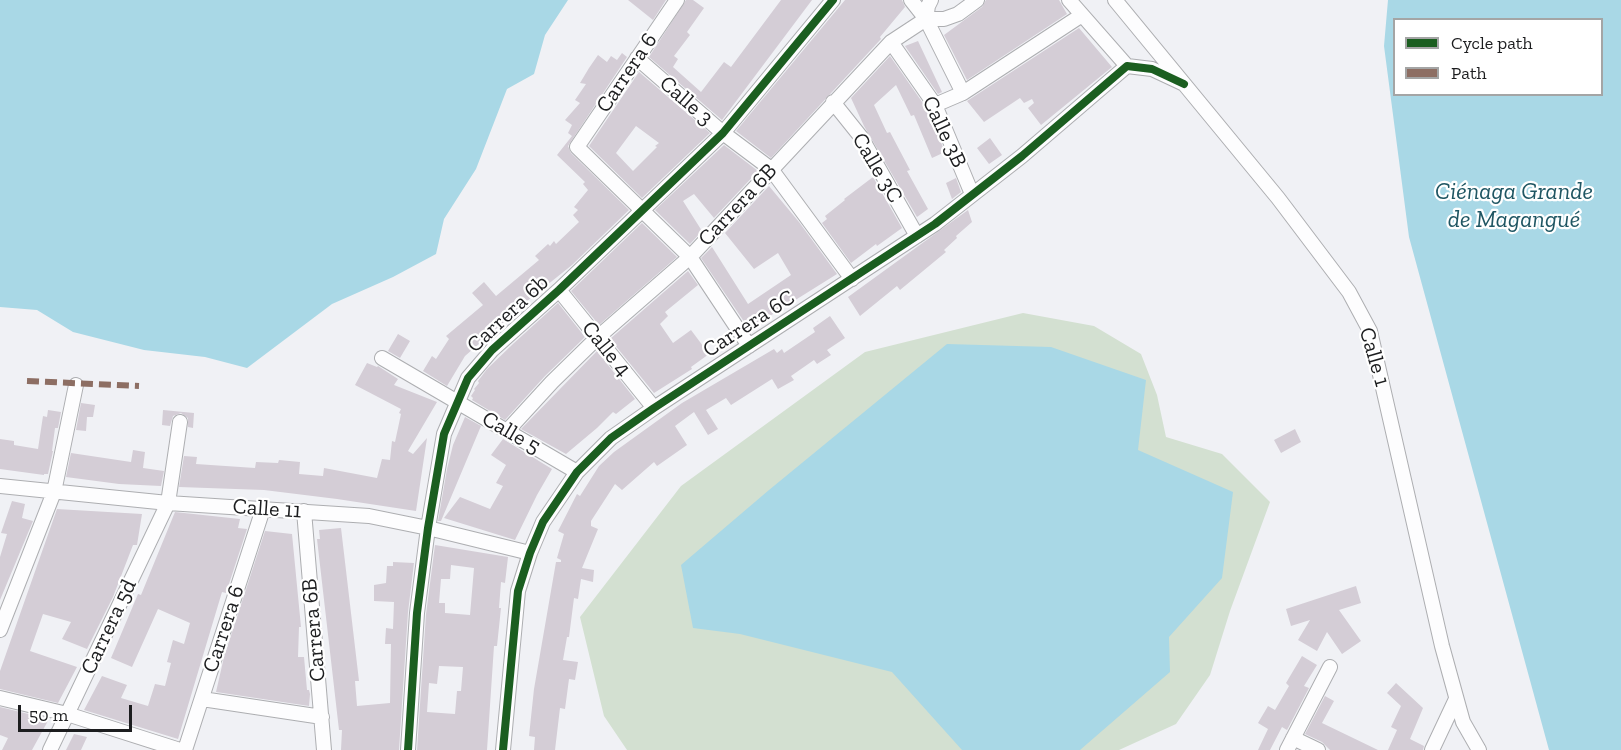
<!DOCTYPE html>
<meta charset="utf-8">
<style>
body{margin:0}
#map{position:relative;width:1621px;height:750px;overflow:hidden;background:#f0f1f5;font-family:"Zilla Slab",serif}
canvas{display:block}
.legend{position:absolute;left:1393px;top:18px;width:210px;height:78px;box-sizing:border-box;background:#fff;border:2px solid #a4a5a5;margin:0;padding:8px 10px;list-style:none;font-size:18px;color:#1c1d1f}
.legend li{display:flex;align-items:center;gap:12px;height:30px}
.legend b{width:30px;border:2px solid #a4a5a5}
.scale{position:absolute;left:18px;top:705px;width:114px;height:27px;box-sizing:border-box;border:3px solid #1c1d1f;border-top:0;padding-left:8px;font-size:18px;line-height:21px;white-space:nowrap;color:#1c1d1f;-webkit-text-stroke:4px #fff;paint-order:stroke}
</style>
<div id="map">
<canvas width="1621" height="750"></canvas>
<ul class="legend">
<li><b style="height:8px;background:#1b5e20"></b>Cycle path</li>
<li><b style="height:8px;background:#8d6e63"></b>Path</li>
</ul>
<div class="scale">50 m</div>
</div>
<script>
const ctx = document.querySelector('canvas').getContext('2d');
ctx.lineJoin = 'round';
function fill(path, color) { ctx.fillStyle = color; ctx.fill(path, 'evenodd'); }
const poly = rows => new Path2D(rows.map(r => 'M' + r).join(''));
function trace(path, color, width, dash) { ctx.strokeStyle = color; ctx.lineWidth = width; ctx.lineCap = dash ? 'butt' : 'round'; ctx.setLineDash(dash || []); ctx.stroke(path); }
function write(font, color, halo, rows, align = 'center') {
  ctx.font = font + ' "Zilla Slab",serif'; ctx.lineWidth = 4.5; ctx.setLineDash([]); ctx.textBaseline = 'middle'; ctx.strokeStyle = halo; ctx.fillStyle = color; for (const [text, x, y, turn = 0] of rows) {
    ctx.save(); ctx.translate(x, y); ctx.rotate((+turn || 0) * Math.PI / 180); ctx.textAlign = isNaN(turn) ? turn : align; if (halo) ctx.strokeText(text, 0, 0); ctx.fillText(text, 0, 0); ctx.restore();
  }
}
const green = poly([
 [1023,313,1094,326,1141,354,1157,395,1166,437,1222,454,1270,502,1230,611,1210,675,1176,724,1119,750,627,750,604,716,580,617,681,486,865,352]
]);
const water = poly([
 [0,0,568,0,545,35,534,74,507,89,476,169,444,219,436,254,393,277,332,304,247,368,205,357,144,350,73,332,37,310,0,307],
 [1388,0,1621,0,1621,750,1549,750,1409,237,1384,46],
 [1394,20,1602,20,1602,94,1394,94],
 [947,344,1051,347,1146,380,1138,450,1233,492,1222,578,1169,637,1170,672,1080,750,962,750,892,672,740,634,693,628,681,565,769,490]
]);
const building = poly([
 [628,0,666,0,653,20],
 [686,0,693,0,704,8,687,32,690,35,674,56,678,59,673,67,701,92,724,62,731,67,781,0,812,0,722,120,649,57],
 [845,0,902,0,905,7,880,37,881,39,771,158,736,131],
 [986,0,1059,0,1067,14,967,80,944,35,982,7],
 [1079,28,1112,67,1041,125,1028,108,1034,103,1032,99,1024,103,1020,98,984,122,967,101],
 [918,41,942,92,938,94,905,46],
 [622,53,627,57,568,146,571,153,629,210,572,265,511,314,512,315,465,356,447,386,423,371,432,356,436,359,449,339,446,336,483,305,472,293,484,282,496,296,539,260,535,256,548,244,550,246,554,241,556,244,579,222,573,215,578,210,574,207,588,190,583,184,585,182,557,155,572,136,568,133,572,125,565,120,580,103,575,100,586,84,580,83,589,68,598,55,607,62,611,56,617,60],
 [890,56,927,109,945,152,932,158,914,115,911,116,896,85,874,105,887,133,890,132,910,170,907,171,928,209,917,217,864,126,851,98],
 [639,72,710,133,642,198,589,146],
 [636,126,659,143,655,146,657,147,633,171,616,153],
 [990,138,1002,155,989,164,977,148],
 [724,145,758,171,714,218,694,194,683,201,702,231,690,244,655,210],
 [873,177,902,228,877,246,876,244,851,263,822,223,827,219,825,216,845,200,844,199],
 [956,178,961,192,952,199,946,183],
 [769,186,799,222,837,274,749,329,701,258,712,247,748,304,791,275,778,253,754,269,725,233],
 [968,210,972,222,956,236,957,238,944,250,946,252,900,290,897,286,860,316,848,297],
 [642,223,677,257,599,325,571,291],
 [688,271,698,285,665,312,668,316,660,324,673,343,691,330,709,354,691,367,692,369,654,393,610,339],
 [558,303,585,337,545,376,505,420,472,400,473,398,471,396,475,390,474,389,479,383,478,381,487,369,514,343],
 [830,316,845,338,827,350,831,355,817,364,814,360,791,376,794,380,778,389,772,379,731,405,726,398,706,410,718,429,708,435,694,412,675,426,687,445,657,466,654,462,622,490,615,484,591,521,591,526,598,529,582,568,594,570,593,582,581,579,578,599,574,598,569,637,567,637,563,660,578,662,575,680,569,679,565,709,560,708,555,750,534,750,535,737,529,736,534,689,556,562,561,562,561,560,557,558,564,534,558,531,577,494,580,496,599,466,614,452,682,403,774,349,777,353,782,349,784,353,815,332,813,328],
 [398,334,410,341,400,358,388,351],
 [597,351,635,399,616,414,613,412,597,428,566,454,521,429],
 [367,363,377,367,378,366,398,379,394,385,437,402,408,451,413,454,427,438,416,511,337,499,264,490,179,487,184,456,197,457,196,464,255,468,256,462,278,463,279,460,300,462,299,474,323,476,324,468,377,478,382,459,390,460,392,441,395,442,401,414,399,413,401,409,355,385],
 [81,403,95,405,93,417,87,417,86,431,76,430],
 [48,410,61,412,58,428,55,428,52,451,53,451,48,474,44,474,44,475,0,469,0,439,14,441,14,445,38,449,43,416,47,417],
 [163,410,194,413,193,428,188,427,188,418,181,413,173,416,170,426,162,425],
 [465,417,481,426,441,521,438,521,447,469,453,445],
 [1295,429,1301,442,1281,453,1274,440],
 [503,439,552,469,537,495,515,540,444,518,460,497,490,509,503,486,496,483,506,465,491,455],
 [133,450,145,452,143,468,164,471,161,486,119,484,66,477,71,453,131,462],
 [12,501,25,504,22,518,33,521,0,600,0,557,7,534,1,533],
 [57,509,142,514,137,545,133,545,113,597,87,649,62,639,71,622,43,614,30,651,77,667,58,703,0,689,0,671],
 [175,512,240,519,238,528,247,529,226,593,222,592,178,739,84,710,102,676,127,685,121,698,148,706,155,684,165,686,171,663,167,662,173,640,184,644,190,623,158,609,132,667,111,658,138,594,141,595],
 [341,528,359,681,355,681,357,706,390,703,391,644,385,644,386,628,393,629,394,602,374,601,374,585,386,583,387,566,393,566,393,562,414,563,408,612,399,750,341,750,342,730,339,730,317,539,320,539,319,530],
 [265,531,292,534,301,627,299,627,298,657,304,657,307,690,309,690,310,694,309,706,216,692,224,657],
 [435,545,508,557,505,583,501,582,499,608,501,608,497,646,494,646,487,750,417,750,426,614],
 [451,565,474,568,470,615,445,613,445,603,439,603,441,579,450,579],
 [439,666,463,667,461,691,457,691,455,714,427,712,429,683,437,684],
 [1356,586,1361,603,1339,610,1361,641,1342,654,1327,632,1317,651,1298,640,1310,620,1291,626,1286,609],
 [1302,656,1317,665,1304,686,1309,688,1287,730,1282,727,1270,750,1258,750,1268,729,1258,723,1268,706,1275,710,1289,686,1286,683],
 [1396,683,1423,708,1410,739,1424,746,1423,750,1388,750,1397,730,1391,727,1401,706,1387,693],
 [1325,696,1334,701,1322,723,1378,750,1330,750,1322,742,1305,734],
 [0,707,49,719,32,750,2,750,8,738,0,735],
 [74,734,87,737,81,750,66,750]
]);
const minor = poly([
 [677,0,577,147,690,257,749,346],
 [911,0,926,19,963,93],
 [1069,0,1127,66],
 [1115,0,1278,198,1349,292,1370,331,1442,646,1463,722,1479,750],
 [926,19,928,6,931,0],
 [891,42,935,105,972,194],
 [637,58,723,133,771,169,852,279],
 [833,102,861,137,917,236],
 [935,105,963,93,1082,15],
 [559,290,654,408],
 [382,358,577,472],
 [508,430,552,382,597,338,690,257,891,42,926,19,944,19,958,14,977,0],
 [0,486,168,503,369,516,428,528,530,553],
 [304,511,324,750],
 [0,630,54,492,76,385],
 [0,698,67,714,180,750],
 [202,699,322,717],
 [1293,738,1318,750],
 [50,750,168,503,180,422],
 [185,750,263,509],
 [408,750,417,613,428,528,444,434,468,378,492,350,559,290,723,133,833,0],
 [503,750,518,591,530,553,543,522,577,472,611,438,654,408,935,224,1022,156,1127,66,1152,69,1184,84],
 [1287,750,1330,667],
 [1432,750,1456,699]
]);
const quiet = poly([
 [27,381,139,386]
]);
const cycleway = poly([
 [408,750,417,613,428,528,444,434,468,378,492,350,559,290,723,133,833,0],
 [503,750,518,591,530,553,543,522,577,472,611,438,654,408,935,224,1022,156,1127,66,1152,69,1184,84]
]);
const streetNames = [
 ["Carrera 6",627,73,-56],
 ["Calle 3",686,101,41],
 ["Calle 3B",944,132,65],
 ["Calle 3C",877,168,59],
 ["Carrera 6B",738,205,-47],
 ["Carrera 6b",508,314,-43],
 ["Carrera 6C",749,324,-33],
 ["Calle 4",606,349,51],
 ["Calle 1",1374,357,74],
 ["Calle 5",511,433,30],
 ["Calle 11",267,509,4],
 ["Carrera 5d",109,627,-65],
 ["Carrera 6",224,629,-72],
 ["Carrera 6B",314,630,-95]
];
const waterNames = [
 ["Ciénaga Grande",1514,192],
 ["de Magangué",1514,220]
];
fill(green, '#d3e0d1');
fill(water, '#a9d8e6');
fill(building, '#d4cdd6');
trace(minor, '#adaeb1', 16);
trace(minor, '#fdfdfe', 14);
trace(quiet, '#8d6e63', 6, [12, 6]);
trace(cycleway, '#1b5e20', 8);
write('22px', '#1c1d1f', '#fff', streetNames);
write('italic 24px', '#1f5663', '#fff', waterNames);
</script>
